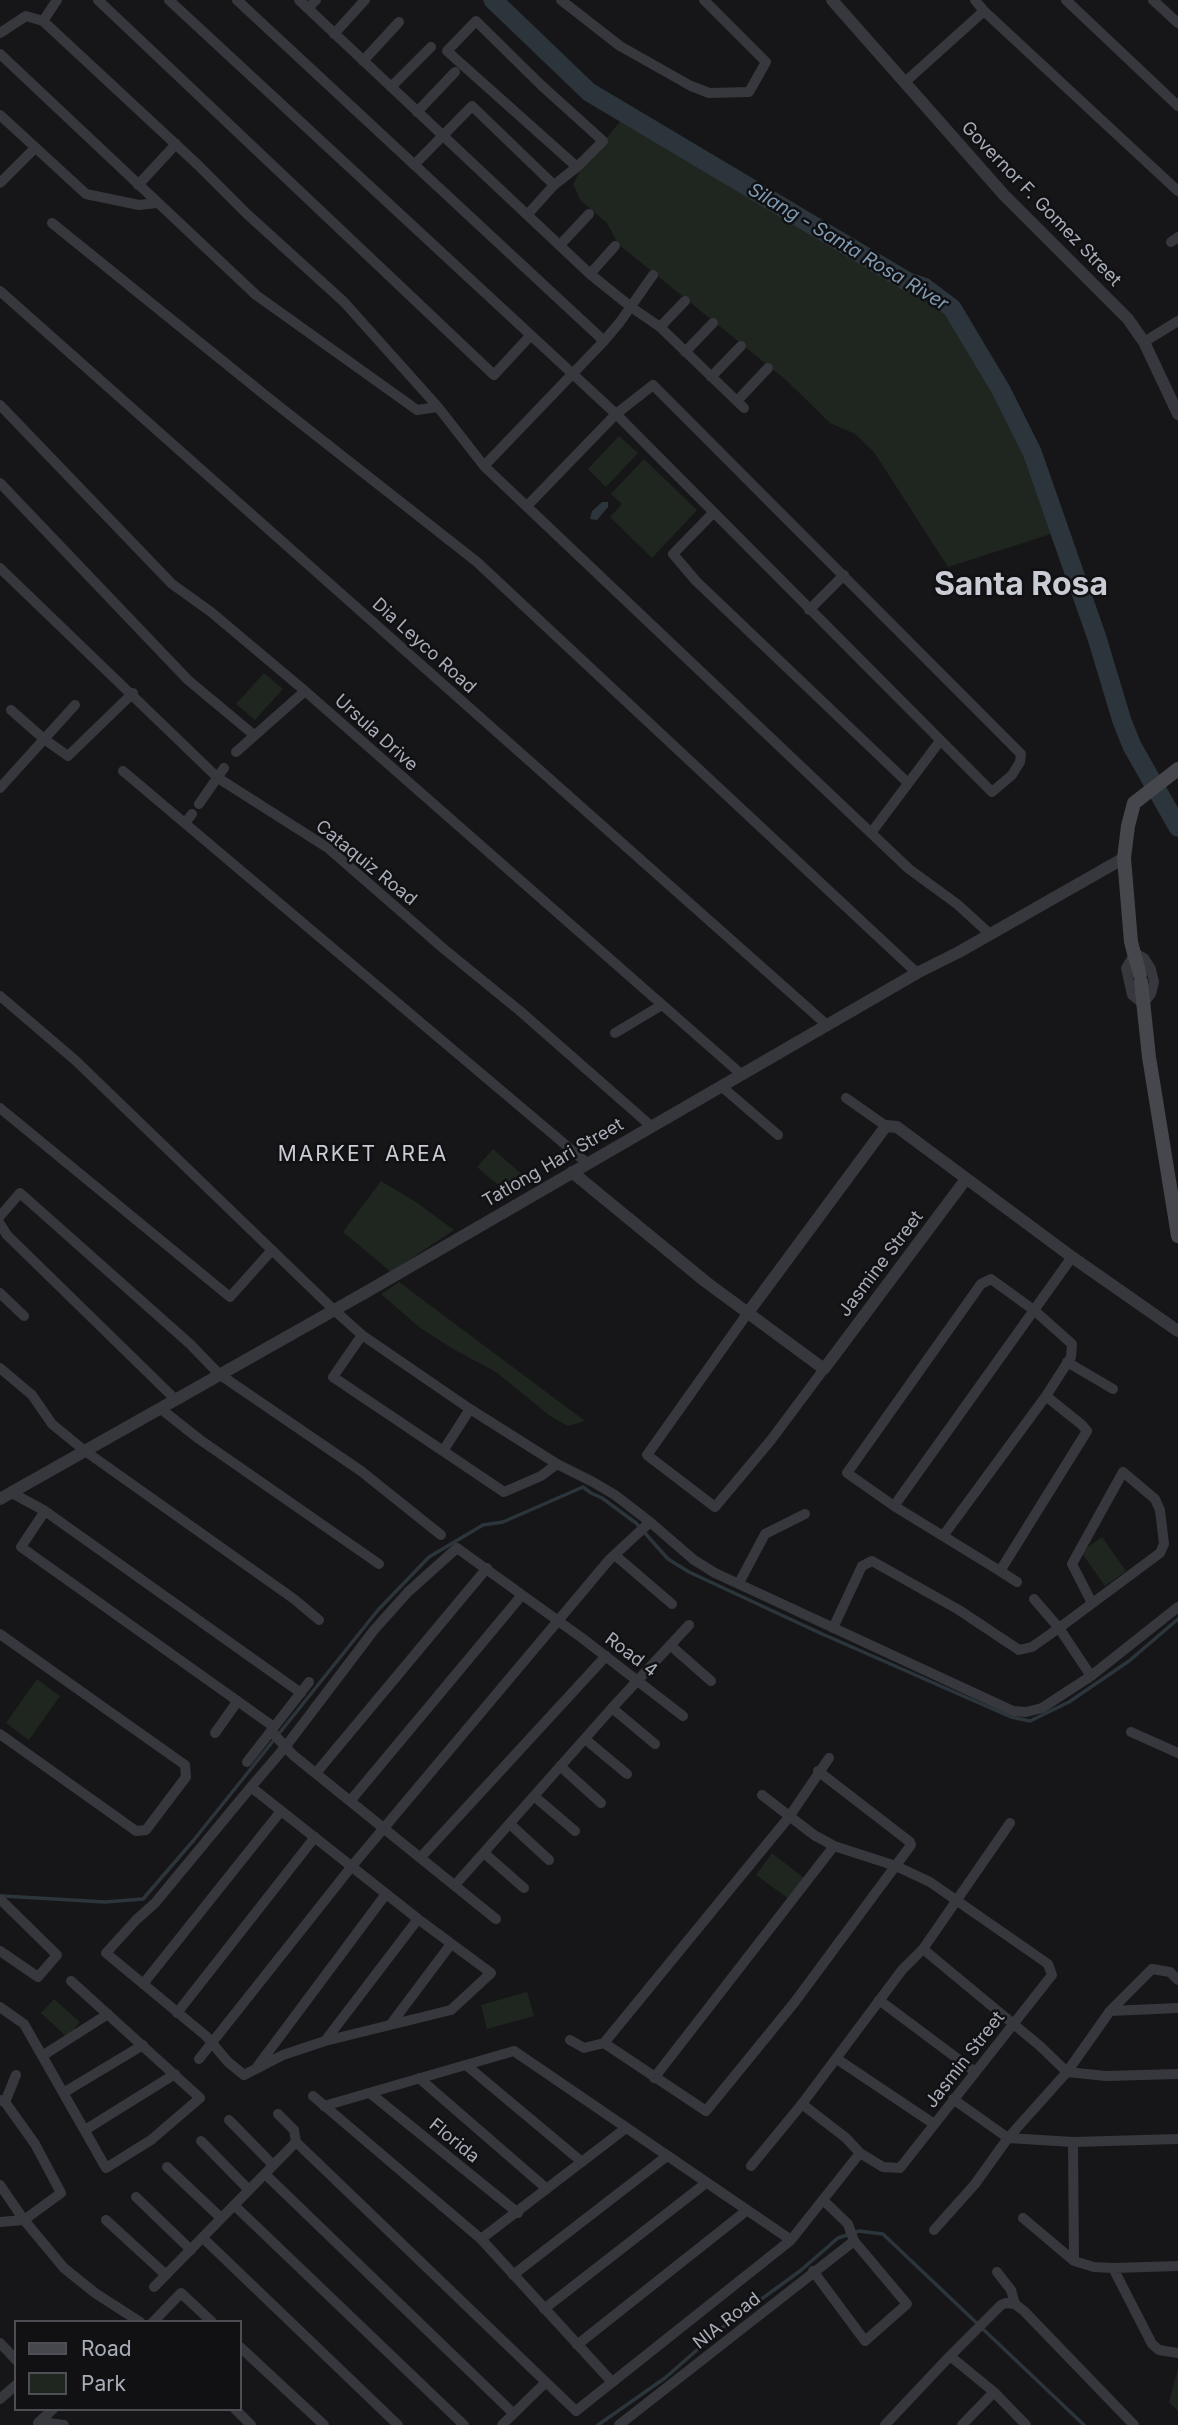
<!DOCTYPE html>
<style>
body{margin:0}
#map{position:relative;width:1178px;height:2425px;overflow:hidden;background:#161618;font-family:Inter,sans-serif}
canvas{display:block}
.legend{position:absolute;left:14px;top:2320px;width:228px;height:91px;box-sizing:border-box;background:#111113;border:2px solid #4d4f55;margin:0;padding:9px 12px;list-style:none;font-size:21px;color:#a8adb8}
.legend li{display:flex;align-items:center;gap:14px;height:35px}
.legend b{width:35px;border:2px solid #4d4f55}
</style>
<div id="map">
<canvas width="1178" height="2425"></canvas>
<ul class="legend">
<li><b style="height:9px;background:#45474d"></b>Road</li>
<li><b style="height:19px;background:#1e261f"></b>Park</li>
</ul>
</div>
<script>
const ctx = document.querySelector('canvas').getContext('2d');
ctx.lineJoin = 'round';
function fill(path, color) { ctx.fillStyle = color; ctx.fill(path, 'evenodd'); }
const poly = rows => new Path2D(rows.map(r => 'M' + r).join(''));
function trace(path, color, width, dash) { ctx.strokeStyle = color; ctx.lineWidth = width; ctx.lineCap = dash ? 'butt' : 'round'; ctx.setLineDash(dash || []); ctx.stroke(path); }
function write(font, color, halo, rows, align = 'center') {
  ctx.font = font + ' Inter,sans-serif'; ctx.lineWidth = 5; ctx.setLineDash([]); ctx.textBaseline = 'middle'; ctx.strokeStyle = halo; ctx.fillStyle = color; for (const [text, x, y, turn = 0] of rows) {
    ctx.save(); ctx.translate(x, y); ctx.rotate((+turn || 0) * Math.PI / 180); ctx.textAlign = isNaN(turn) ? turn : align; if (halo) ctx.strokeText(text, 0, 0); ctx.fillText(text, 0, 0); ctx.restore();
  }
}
const green = poly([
 [622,119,762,199,881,271,899,286,922,296,947,312,979,367,1005,405,1051,534,948,567,874,452,855,434,830,423,786,380,618,244,607,223,581,201,573,184,582,168],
 [619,436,638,453,606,487,588,469],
 [644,459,697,510,652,558,610,517,622,504,611,494],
 [264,673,283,689,255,720,236,704],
 [493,1149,526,1178,511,1196,477,1167],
 [381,1181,416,1202,454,1230,391,1272,343,1232],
 [399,1282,585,1421,568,1426,550,1416,496,1372,453,1349,419,1327,381,1294],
 [1102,1537,1126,1571,1105,1586,1081,1552],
 [37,1679,60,1696,29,1740,6,1723],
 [772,1853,804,1878,789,1899,756,1875],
 [527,1992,534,2016,487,2029,481,2005],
 [54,1999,80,2022,67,2037,41,2013],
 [1178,2368,1178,2411,1169,2402]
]);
const water = poly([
 [602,502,608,502,608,507,597,520,590,519,592,511]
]);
const stream = poly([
 [3,1896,105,1902,143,1899,193,1841,378,1610,429,1557,483,1525,503,1522,583,1487,591,1493,602,1498,636,1523,668,1559,689,1572,820,1633,1011,1717,1030,1721,1069,1702,1129,1661,1178,1619],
 [598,2425,665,2378,723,2327,800,2271,838,2238,859,2231,883,2234,1084,2425]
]);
const river = poly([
 [493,0,589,92,908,282,924,287,952,308,1001,390,1032,452,1097,638,1122,721,1132,746,1178,827]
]);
const minor = poly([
 [98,0,494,375,530,336],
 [169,0,616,414,992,792,1012,775,1020,762,1021,754,653,385,616,414,527,506],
 [237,0,604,341],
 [299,0,590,274,631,307,660,327,744,408],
 [561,0,620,46,691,86,709,93,749,92,766,62,704,0],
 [975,0,984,11,1178,191],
 [1066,0,1178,106],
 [1153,0,1178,23],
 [308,8,316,0],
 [43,21,57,0],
 [0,33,26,16,43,21,198,165,247,214,344,302,438,407,484,466,909,869,957,904,990,934],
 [334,34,365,0],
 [0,54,256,295,417,410,438,407],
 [363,61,399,22],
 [905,82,984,11],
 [391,87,431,47],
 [417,112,455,72],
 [0,115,86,194,139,205,157,203],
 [414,165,472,106,554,185],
 [0,183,35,148],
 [138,185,176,144],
 [528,214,554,185,577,167,603,141,541,85,476,21,447,51,577,167],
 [52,223,271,400,477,562,917,973],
 [1171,242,1178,237],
 [560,245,589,214],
 [590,274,615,246],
 [0,291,827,1025],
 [660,327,685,301],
 [1144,342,1178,321],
 [685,352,713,323],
 [711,377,741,346],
 [737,401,768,368],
 [0,405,172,584,211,612,305,691,741,1074],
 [484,466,604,341,620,322,653,275],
 [0,483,188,680,254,735],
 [713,513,673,554,696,581,908,783],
 [0,568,218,778,328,848,444,949,520,1011,651,1126],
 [809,610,844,575],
 [11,710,44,739,68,756,133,693],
 [236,752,305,691],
 [123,771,587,1163],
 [0,788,75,705],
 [199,804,224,768],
 [185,823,192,814],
 [871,833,940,741],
 [1135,953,1144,958,1151,969,1154,982,1151,994,1143,1004,1132,995,1126,968,1135,953],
 [0,996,75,1060,334,1310,362,1335,470,1409,557,1464,593,1482,615,1495,650,1522,694,1560,715,1573,1013,1711,1026,1712,1042,1708,1091,1676,1178,1607],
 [615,1033,662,1005],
 [721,1086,778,1135],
 [846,1098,886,1126],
 [0,1108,230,1297,272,1250],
 [0,1216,20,1193,190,1344,219,1374,361,1471,441,1535],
 [0,1224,7,1235,175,1399],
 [0,1293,24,1316],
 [747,1314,647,1455,715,1507,771,1440,824,1369],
 [362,1335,333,1377,504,1492,541,1476,557,1464],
 [1067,1362,1113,1389],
 [0,1368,32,1395,52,1424,85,1451,294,1599,319,1620],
 [161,1409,199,1439,379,1564],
 [443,1451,470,1409],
 [12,1493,45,1511,301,1693],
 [894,1506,1072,1257],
 [45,1511,21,1547,274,1727],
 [943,1536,1046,1396,1071,1357,1072,1344,1035,1311,991,1279,981,1284,847,1473,894,1506,943,1536,1000,1571,1017,1582],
 [616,1556,672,1604],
 [1000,1571,1087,1431,1082,1425,1046,1396],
 [739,1583,765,1534,805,1514],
 [1034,1599,1059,1628,1091,1676],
 [833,1628,862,1566,872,1561,959,1610,1019,1650,1032,1647,1059,1628,1160,1553,1164,1544,1160,1510,1155,1499,1123,1472,1072,1564,1092,1603],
 [0,1634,185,1765,186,1777,146,1830,136,1831,0,1734],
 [670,1645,711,1681],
 [612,1708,655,1744],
 [271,1731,293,1755,496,1919],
 [1131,1732,1178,1753],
 [215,1733,237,1702],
 [585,1739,627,1774],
 [247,1762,309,1682],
 [560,1766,601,1803],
 [316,1773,487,1568],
 [251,1787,418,1919,491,1973,451,2010,325,2041,283,2055,244,2075,228,2062,206,2036,106,1953,136,1920,155,1903,251,1787,286,1746,374,1630,408,1592,457,1548,582,1638,683,1716],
 [762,1795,814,1835,834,1846,896,1866,930,1882,1048,1964,1052,1975,900,2168,883,2167,860,2153,846,2138,802,2104],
 [534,1796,575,1831],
 [351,1800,522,1595],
 [510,1824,549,1860],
 [484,1853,524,1888],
 [421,1857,606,1656],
 [455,1885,612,1708,689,1625],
 [0,1899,57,1955,38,1977,0,1951],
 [923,1949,1040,2046,1067,2072,1106,2076,1178,2074],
 [143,1984,281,1811],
 [879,2000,974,2071],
 [0,2007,24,2024,106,2168,151,2140,200,2098,71,1981],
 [1110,2011,1152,1969,1170,1972,1178,1980],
 [177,2013,315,1837],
 [391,2024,451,1944],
 [570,2040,584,2048,604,2043,789,1817,829,1758],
 [325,2041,418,1919],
 [604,2043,706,2111,794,2003,911,1845,910,1842,818,1771],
 [42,2056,108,2014],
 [199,2059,352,1866,609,1560,650,1522],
 [837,2059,934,2124],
 [466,2065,582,2162],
 [257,2067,386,1894],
 [419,2078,547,2189],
 [654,2078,834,1846],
 [63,2093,143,2045],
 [370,2093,518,2213],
 [313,2096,481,2239,612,2382],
 [953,2099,1008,2138,1073,2142,1178,2139],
 [0,2100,5,2102,35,2144,61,2193,24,2220,0,2222],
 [5,2102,16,2075],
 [324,2106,514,2051,791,2240],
 [278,2114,294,2130,296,2142,576,2411,791,2240,860,2153],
 [229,2120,273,2165],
 [85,2130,175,2074],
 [201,2141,249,2190],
 [1073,2142,1074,2261],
 [751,2166,802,2104,902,1970,923,1949,1010,1823],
 [167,2167,221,2218],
 [265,2174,513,2413],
 [0,2185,24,2220,64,2268,95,2293,140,2322],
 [136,2197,191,2250],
 [234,2205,464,2425],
 [1023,2218,1074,2261,1094,2267,1113,2268,1178,2266],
 [106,2220,166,2275],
 [934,2230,975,2184,1008,2138,1067,2072,1110,2011,1178,2008],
 [203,2238,398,2425],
 [481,2239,626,2128],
 [1113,2268,1152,2344,1159,2350,1178,2353],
 [813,2271,865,2341,907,2304,854,2241,848,2224,823,2200],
 [997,2272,1011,2290,1015,2304],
 [513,2275,667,2156],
 [154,2287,296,2142],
 [544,2309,706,2183],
 [153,2322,181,2293,212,2322],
 [0,2343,16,2360],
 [577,2345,746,2211],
 [240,2347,324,2425],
 [950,2356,994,2392,1026,2425],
 [0,2399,16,2385],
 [235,2409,251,2425],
 [40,2422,64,2425],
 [38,2423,53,2409],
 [502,2425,545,2383],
 [619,2425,854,2241],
 [885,2425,950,2356,1001,2305,1006,2303,1015,2304,1024,2311,1134,2425],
 [962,2425,994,2392]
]);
const tertiary = poly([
 [832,0,1004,195,1128,319,1144,342,1178,414],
 [572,1172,706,1282,824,1369,966,1179],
 [747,1314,886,1126,897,1127,1072,1257,1178,1331],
 [0,1499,368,1291,917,973,959,952,1124,858]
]);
const secondary = poly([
 [1140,975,1131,942,1124,858,1128,826,1134,803,1178,769],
 [1141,982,1149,1057,1178,1236]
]);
const streetNames = [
 ["Governor F. Gomez Street",1041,204,46],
 ["Dia Leyco Road",424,646,42],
 ["Ursula Drive",376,733,42],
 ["Cataquiz Road",366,863,39],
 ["Tatlong Hari Street",553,1163,-30],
 ["Jasmine Street",881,1264,-53],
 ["Road 4",631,1655,37],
 ["Jasmin Street",965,2060,-52],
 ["Florida",454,2141,39],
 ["NIA Road",727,2321,-38]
];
const waterNames = [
 ["Silang - Santa Rosa River",848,247,31]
];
const quarterNames = [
 ["MARKET AREA",363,1155]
];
const townNames = [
 ["Santa Rosa",1021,585]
];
fill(green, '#1e261f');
fill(water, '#2c353c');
trace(stream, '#2c353c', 3.5);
trace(river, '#2c353c', 19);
trace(minor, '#37383d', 10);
trace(tertiary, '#37383d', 12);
trace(secondary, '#45474d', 14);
write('18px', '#a8adb8', '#111113', streetNames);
write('italic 19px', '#7f9bb3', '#111113', waterNames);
ctx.letterSpacing = '2px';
write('21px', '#c9ccd4', '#111113', quarterNames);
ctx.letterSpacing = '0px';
write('bold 32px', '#c9ccd4', '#111113', townNames);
</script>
